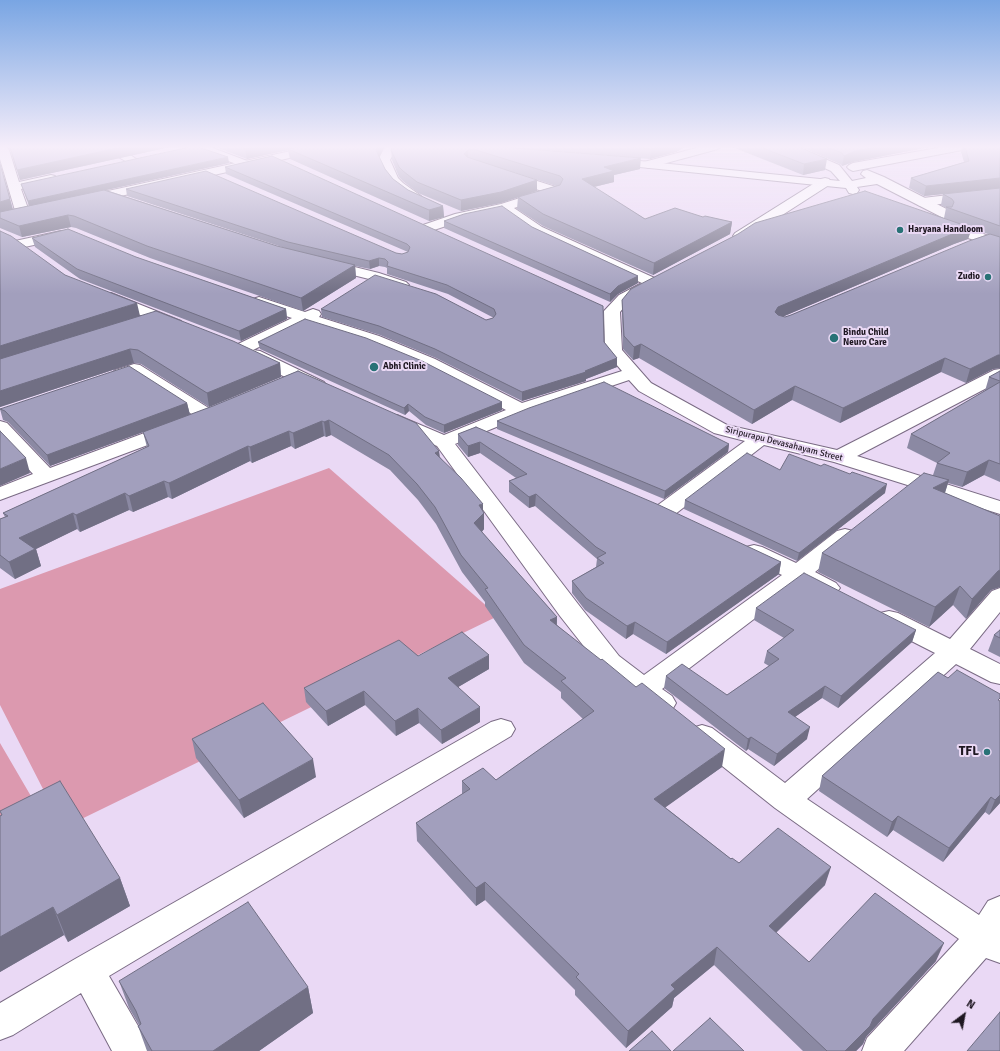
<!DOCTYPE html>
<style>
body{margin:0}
#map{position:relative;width:1000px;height:1051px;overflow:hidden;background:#ead9f5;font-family:Signika,sans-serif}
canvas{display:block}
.north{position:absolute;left:944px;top:995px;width:40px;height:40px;-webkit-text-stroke:3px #ead9f5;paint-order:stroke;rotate:32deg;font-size:11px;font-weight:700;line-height:16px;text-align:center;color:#1e1721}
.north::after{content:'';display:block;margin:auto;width:14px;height:18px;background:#1e1721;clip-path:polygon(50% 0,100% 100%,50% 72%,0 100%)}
</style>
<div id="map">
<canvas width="1000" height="1051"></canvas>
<div class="north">N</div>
</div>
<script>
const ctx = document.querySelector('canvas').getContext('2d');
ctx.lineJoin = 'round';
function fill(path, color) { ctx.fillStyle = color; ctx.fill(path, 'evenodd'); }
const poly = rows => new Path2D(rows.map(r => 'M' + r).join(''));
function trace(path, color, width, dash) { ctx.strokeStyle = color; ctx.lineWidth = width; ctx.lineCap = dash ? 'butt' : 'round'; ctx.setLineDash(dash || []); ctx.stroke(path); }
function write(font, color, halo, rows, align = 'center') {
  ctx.font = font + ' Signika,sans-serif'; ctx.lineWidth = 4; ctx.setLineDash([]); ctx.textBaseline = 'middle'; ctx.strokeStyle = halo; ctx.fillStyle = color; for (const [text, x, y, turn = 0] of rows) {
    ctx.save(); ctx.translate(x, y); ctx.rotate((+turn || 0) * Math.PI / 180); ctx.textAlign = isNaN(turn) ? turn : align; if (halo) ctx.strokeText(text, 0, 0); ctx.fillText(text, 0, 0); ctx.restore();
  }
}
const green = poly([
 [329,468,498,616,63,828,0,705,0,589],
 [0,743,35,803,0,819]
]);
const street = poly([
 [0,147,7,148,9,150,19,182,51,175,55,176,57,179,55,182,21,189,30,214,28,217,18,217,16,214,0,159,0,147],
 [106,147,119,147,139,161,137,163,133,164,129,163,113,154,106,147],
 [193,147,210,147,250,162,252,164,250,166,242,166,195,149,193,147],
 [385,147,397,147,390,160,398,178,403,183,421,196,423,199,421,202,413,202,395,189,387,179,378,160,385,147],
 [700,147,720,147,718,149,648,168,644,166,642,164,644,162,700,147],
 [943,147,968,147,962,150,853,171,849,169,847,167,849,165,853,163,943,147],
 [509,172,559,188,561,191,559,194,514,208,542,227,659,280,662,283,659,286,629,301,620,312,622,350,651,383,727,425,837,450,994,370,1000,369,1000,381,857,456,1000,501,1000,514,834,462,764,445,674,515,666,516,658,515,655,510,658,505,745,441,714,433,639,391,629,380,528,414,455,444,578,604,619,656,644,675,782,575,746,557,743,552,746,547,754,545,762,547,796,563,837,531,845,529,853,531,856,536,853,541,815,572,836,583,840,588,836,593,828,596,820,593,800,584,662,689,672,696,676,703,672,710,662,713,652,710,601,668,560,616,437,446,390,425,387,421,390,417,397,415,444,435,506,410,423,367,367,344,307,323,253,350,260,351,324,382,327,386,324,390,318,391,312,390,248,359,245,355,247,353,242,354,236,353,234,349,236,345,292,318,253,305,251,302,253,299,259,297,305,312,313,309,319,311,321,314,319,317,379,336,435,359,522,403,622,371,605,351,604,311,619,295,642,283,532,233,502,211,464,220,428,232,423,231,421,228,423,225,455,214,501,204,542,191,505,179,503,176,505,173,509,172],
 [825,178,829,179,831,182,829,185,745,239,740,240,735,239,733,236,735,233,821,179,825,178],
 [1000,189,1000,197,923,206,918,205,917,202,918,199,923,198,1000,189],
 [61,231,66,232,68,235,66,238,20,248,15,247,13,244,15,241,61,231],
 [326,260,379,273,406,282,409,285,406,288,401,290,369,279,321,267,319,264,321,261,326,260],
 [111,293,181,321,183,324,181,327,175,329,169,327,106,301,103,298,106,295,111,293],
 [134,364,140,365,215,412,217,416,215,420,208,422,201,420,132,376,121,379,115,378,112,374,115,370,134,364],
 [0,421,7,423,50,468,166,425,173,423,180,425,183,429,180,433,0,500,0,487,33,474,0,438,0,421],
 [1000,588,1000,612,970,649,1000,664,1000,684,991,682,956,664,807,799,979,915,988,901,1000,896,1000,963,986,958,904,1051,862,1051,867,1038,959,939,775,808,692,742,688,735,692,728,702,725,712,728,785,783,935,653,880,625,877,619,880,613,889,611,898,613,950,639,992,591,1000,588],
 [501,719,511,722,515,729,511,736,109,976,145,1038,150,1051,112,1051,81,993,13,1035,0,1040,0,1003,75,959,491,722,501,719]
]);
const secondary = poly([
 [309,147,331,147,325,150,85,204,81,203,79,200,81,197,85,196,309,147],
 [781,147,797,147,839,165,852,181,866,178,861,174,863,171,867,170,884,177,968,220,970,223,968,226,961,226,1000,240,1000,249,936,227,934,224,936,221,941,220,957,225,877,184,857,187,859,190,857,193,853,194,849,193,846,188,610,164,606,163,604,161,606,159,610,158,840,181,831,171,783,149,781,147]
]);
const wall = poly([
 [8,147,170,147,20,180,10,150],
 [215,147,384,147,379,157,385,169,393,179,408,190,443,206,444,217,429,221,290,159,288,150,247,159],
 [392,147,685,147,676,152,650,159,542,150,640,169,614,175,614,182,594,187,645,219,703,217,732,222,730,234,653,275,543,226,517,209,518,197,556,186,507,170,537,180,537,191,501,203,461,211,418,193,404,182,399,177,392,160,391,150],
 [732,147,799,147,825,170,803,175],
 [801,147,929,147,853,162,842,166,840,164],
 [962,147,1000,147,1000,368,993,369,966,383,941,372,840,423,792,400,752,424,639,358,633,360,623,349,622,312,622,300,944,218,946,208,941,205,943,194,983,190,924,196,909,188,911,178,964,162,961,152],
 [971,228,988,234,791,315,785,317,782,317,954,244,968,239],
 [272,156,604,342,617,358,617,367,586,379,586,381,522,401,436,358,380,335,322,317,321,309,486,320,494,318,448,294,387,274,387,268,385,267,379,266,370,269,355,266,356,278,303,311,150,258,76,228,71,227,22,237,0,228,0,164,13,209,29,206,21,184,229,163,106,190,277,246,288,249,127,196,126,189,396,253,402,254,408,252,226,174,225,167],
 [444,221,532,227,638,276,638,283,618,294,610,302,444,228],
 [0,231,65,275,140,316,280,363,281,377,209,407,141,364,134,363,0,407],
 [32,238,136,257,286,309,287,319,241,341,80,279,35,247],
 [258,342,502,402,502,410,444,433,426,425,409,411,405,415,260,349],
 [298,371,439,451,440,457,483,511,484,529,482,532,557,617,557,625,722,767,665,807,731,859,739,863,825,885,776,933,809,962,936,961,866,1037,863,1044,856,1051,803,1051,714,965,674,998,672,1007,626,1048,575,995,575,990,485,900,476,906,417,841,416,823,462,794,462,781,496,780,583,719,561,698,561,692,524,663,485,606,485,602,462,572,436,524,418,500,390,470,331,435,326,437,324,436,295,449,291,446,252,463,250,461,172,499,168,497,133,512,129,510,80,532,77,529,36,549,41,566,15,579,0,568,0,519,5,517,3,513,147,447,143,432,50,466,8,422,3,420,0,409,187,403,190,415,213,406],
 [1000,371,1000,482,984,475,962,487,948,483,945,493,1000,516,1000,587,991,590,966,619,953,605,929,627,818,572,822,553,933,475,937,463,907,448,911,434,985,391,989,377],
 [497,421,729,444,728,452,664,499,497,429],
 [476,427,781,562,779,574,666,654,633,634,626,639,585,610,572,593,572,581,596,567,597,559,535,506,529,508,509,492,509,481,516,478,480,453,468,457,458,445,458,434],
 [780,470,885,493,797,561,684,509,685,500],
 [756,608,916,630,912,642,838,708,822,698,795,717,807,739,774,766,748,749,746,751,664,688,666,676,727,695,769,666,764,663,767,651,784,638,754,620],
 [1000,630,1000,657,988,651,994,635],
 [418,656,489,669,458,687,480,722,442,744,419,723,396,736,365,705,328,726,306,702,304,688],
 [938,672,1000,803,989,815,985,812,943,862,893,830,887,837,819,791,822,776],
 [192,739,316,777,244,818,196,758],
 [0,811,120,878,130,906,68,942,64,935,0,972,0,816,2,815],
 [119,981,308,987,313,1013,259,1051,147,1051,138,1026,139,1025,129,1008]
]);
const shadedWall = poly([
 [122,147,170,147,20,180,17,170],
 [254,147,301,147,288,149,288,150,247,159,245,149],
 [378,147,384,147,377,161,376,150],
 [657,147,685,147,676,152,650,159,651,149],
 [877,147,929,147,853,162,842,166,844,156,855,151],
 [468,150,468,160,464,154],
 [228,157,229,163,29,207,28,201],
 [641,158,640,169,614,175,614,182,581,190,582,179,604,167],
 [827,159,825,170,803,175,804,164],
 [1000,178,1000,188,924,196,926,186],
 [537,180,537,191,501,203,461,211,461,200],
 [10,199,13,211,0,214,0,202],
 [443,206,444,217,429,221,429,210],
 [68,215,71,227,22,237,19,226],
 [732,222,730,234,653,275,654,263],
 [972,228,968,239,954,244,775,320,775,312,778,307,957,232],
 [379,258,379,266,370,269,369,261],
 [355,265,356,278,303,311,301,298],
 [638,276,638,283,618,294,610,302,610,294,618,286],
 [137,303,140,316,0,360,0,346],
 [286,309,287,319,241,341,239,331],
 [641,344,639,358,633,360,634,347],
 [130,349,134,363,0,407,0,391],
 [998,355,1000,355,1000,368,993,369,966,383,970,369],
 [617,358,617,367,586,379,586,381,522,401,522,392,585,371],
 [945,358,941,372,840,423,843,408],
 [280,363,281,377,209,407,207,393],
 [795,386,792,400,752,424,754,410],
 [502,402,502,410,444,433,444,425],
 [187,403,190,415,50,466,47,455],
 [408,404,409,411,405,415,404,408],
 [329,420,331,435,326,437,324,422],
 [322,421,324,436,295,449,293,433],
 [289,431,291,446,252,463,250,447],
 [480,442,480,453,468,457,468,446],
 [729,444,728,452,664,499,665,491],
 [248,446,250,461,172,499,169,483],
 [439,451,440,467,435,453],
 [26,458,30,473,0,486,0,469],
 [989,460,984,475,962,487,967,472],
 [949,480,943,498,933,488],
 [164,481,168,497,133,512,129,496],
 [887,484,885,493,797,561,799,553],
 [125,493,129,510,80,532,76,515],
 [536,494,535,506,529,508,529,497],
 [483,504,483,514,484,513,484,529,475,540,474,523,479,505],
 [73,513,77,529,36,549,41,566,15,579,9,562,19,538],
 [781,562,779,574,666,654,667,642],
 [1000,570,1000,587,991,590,966,619,972,599,998,571],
 [960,586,953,605,929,627,935,607],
 [557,617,556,634,550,620],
 [635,622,633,634,626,639,627,626],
 [916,630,912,642,838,708,841,696],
 [489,655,489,669,448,693,448,678],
 [825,686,822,698,785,724,788,712],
 [364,691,365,705,328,726,326,711],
 [480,707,480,722,442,744,441,730],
 [418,708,419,723,396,736,395,721],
 [810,727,807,739,774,766,777,754],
 [751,737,748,749,746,751,748,739],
 [725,749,722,767,652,817,654,799],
 [313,759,316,777,244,818,239,800],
 [1000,795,1000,803,989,815,995,800],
 [991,797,985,812,943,862,949,848],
 [898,816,893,830,887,837,892,822],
 [831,867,825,885,764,944,769,926],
 [120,878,130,906,68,942,57,915],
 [485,882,485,900,476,906,476,888],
 [53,907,64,935,0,972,0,937],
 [944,943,936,961,866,1037,863,1044,856,1051,845,1051,873,1019],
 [717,947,714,965,674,998,672,1007,626,1048,628,1031,671,985],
 [308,987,313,1013,259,1051,213,1051]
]);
const building = poly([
 [10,147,122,147,17,170,10,147],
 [190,147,198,147,228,157,28,201,21,184,190,147],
 [240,147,254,147,245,149,240,147],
 [298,147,378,147,376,150,385,169,393,179,408,190,443,206,429,210,288,149,298,147],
 [392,147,502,147,641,158,604,167,614,171,582,179,645,219,675,208,703,217,705,216,732,222,654,263,543,214,518,197,560,185,563,179,560,176,476,150,468,150,464,154,467,157,537,180,501,192,461,200,417,182,403,171,399,167,391,150,392,147],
 [632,147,657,147,651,149,632,147],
 [760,147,799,147,827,159,804,164,760,147],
 [827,147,877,147,855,151,844,156,842,153,827,147],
 [965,147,1000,147,1000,178,926,186,911,178,969,161,965,147],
 [272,156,603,306,604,342,617,358,585,371,586,372,522,392,435,349,379,326,321,309,375,275,436,294,486,320,493,318,496,314,494,309,447,285,387,266,388,262,385,259,379,258,369,261,288,242,126,189,206,171,396,253,402,254,408,252,410,247,407,244,225,167,272,156],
 [0,164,10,199,0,202,0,164],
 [1000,188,1000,226,946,207,952,207,954,202,952,199,943,194,1000,188],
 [104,190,277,246,355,265,301,298,147,246,74,216,68,215,19,226,0,218,0,212,104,190],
 [865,191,972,228,957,232,778,307,775,312,778,315,785,317,791,315,969,241,990,234,1000,237,1000,355,998,355,970,369,945,358,843,408,795,386,754,410,641,344,634,347,624,336,622,300,631,289,738,234,755,223,865,191],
 [502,206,532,227,638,276,618,286,610,294,444,221,464,214,502,206],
 [68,229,136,257,286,309,239,331,77,269,32,238,68,229],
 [0,231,11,236,65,275,137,303,0,346,0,231],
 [156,311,233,341,280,363,207,393,138,350,130,349,0,391,0,359,156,311],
 [305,319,366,338,422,361,502,402,444,425,425,417,408,404,404,408,258,342,305,319],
 [129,366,187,403,47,455,5,411,0,409,129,366],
 [298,371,416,423,439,451,435,453,461,478,483,504,479,505,484,513,474,523,557,617,550,620,601,660,602,659,636,687,642,683,725,749,654,799,731,859,732,858,739,863,778,828,831,867,769,926,809,962,875,893,944,943,873,1019,870,1026,845,1051,827,1051,717,947,671,985,675,989,628,1031,576,977,579,974,485,882,476,888,416,823,470,789,462,781,483,768,496,780,594,711,561,681,566,678,524,645,485,589,488,588,461,555,435,507,417,484,389,455,329,420,324,422,322,421,293,433,289,431,250,447,248,446,169,483,164,481,129,496,125,493,76,515,73,513,19,538,35,549,9,562,0,555,0,519,8,516,3,513,149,446,143,432,213,406,298,371],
 [1000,371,1000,381,989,377,1000,371],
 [604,382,729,444,665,491,497,421,529,408,604,382],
 [1000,382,1000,464,989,460,967,472,937,463,950,453,911,434,1000,382],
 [476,427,659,505,781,562,667,642,635,622,627,626,586,598,572,581,604,563,597,558,606,553,596,547,536,494,529,497,509,481,527,474,480,442,468,446,458,434,476,427],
 [0,431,26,458,0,469,0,431],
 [747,453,780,470,789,454,821,466,824,464,850,474,852,472,887,484,799,553,685,500,747,453],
 [924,473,949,480,933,488,1000,516,1000,570,998,571,972,599,960,586,935,607,822,553,924,473],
 [804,573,916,630,841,696,825,686,788,712,810,727,777,754,751,737,748,739,666,676,682,664,727,695,779,659,767,651,794,630,756,608,804,573],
 [1000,630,1000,638,994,635,1000,630],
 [462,632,489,655,448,678,480,707,441,730,418,708,395,721,364,691,326,711,304,688,399,640,418,656,462,632],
 [957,670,1000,694,1000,698,998,700,1000,701,1000,795,995,800,991,797,949,848,898,816,892,822,822,776,938,672,948,678,957,670],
 [263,703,313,759,239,800,192,739,263,703],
 [60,781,120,878,57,915,53,907,0,937,0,816,2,815,0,811,60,781],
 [248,902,308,987,213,1051,152,1051,138,1026,141,1024,136,1011,119,981,248,902],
 [1000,1012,1000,1051,967,1051,1000,1012],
 [710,1018,744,1051,673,1051,710,1018],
 [652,1031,671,1051,629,1051,652,1031]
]);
const markers = [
 [900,230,4,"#287276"],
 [988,277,4,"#287276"],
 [834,338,5,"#287276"],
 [374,367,5,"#287276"],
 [987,752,4,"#287276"]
];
const farPoinames = [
 ["Haryana Handloom",908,230],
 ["Zudio",980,277,"right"],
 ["Bindu Child",843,333],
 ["Neuro Care",843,343],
 ["Abhi Clinic",383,367]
];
const farStreetnames = [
 ["Siripurapu Devasahayam Street",784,444,14]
];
const nearPoinames = [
 ["TFL",979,752]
];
fill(green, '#dc99af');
trace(street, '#7a6b84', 2);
trace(secondary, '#7a6b84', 2);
fill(street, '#fff');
fill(secondary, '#fff');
fill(wall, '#8b89a3');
fill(shadedWall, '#716f84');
fill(building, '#a29fbd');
trace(building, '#716f84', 1);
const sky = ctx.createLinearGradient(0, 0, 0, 294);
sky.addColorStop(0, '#79a5e3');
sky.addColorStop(0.5, '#f6eefa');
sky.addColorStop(1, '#f6eefa00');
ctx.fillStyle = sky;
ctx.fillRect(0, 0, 1000, 294);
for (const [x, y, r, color] of markers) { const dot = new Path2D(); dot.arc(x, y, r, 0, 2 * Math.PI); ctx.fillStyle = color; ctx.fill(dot); trace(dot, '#ead9f5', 1.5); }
write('bold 9px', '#1e1721', '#ead9f5', farPoinames, 'left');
write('9px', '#1e1721', '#ead9f5', farStreetnames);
write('bold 13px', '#1e1721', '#ead9f5', nearPoinames, 'right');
</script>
